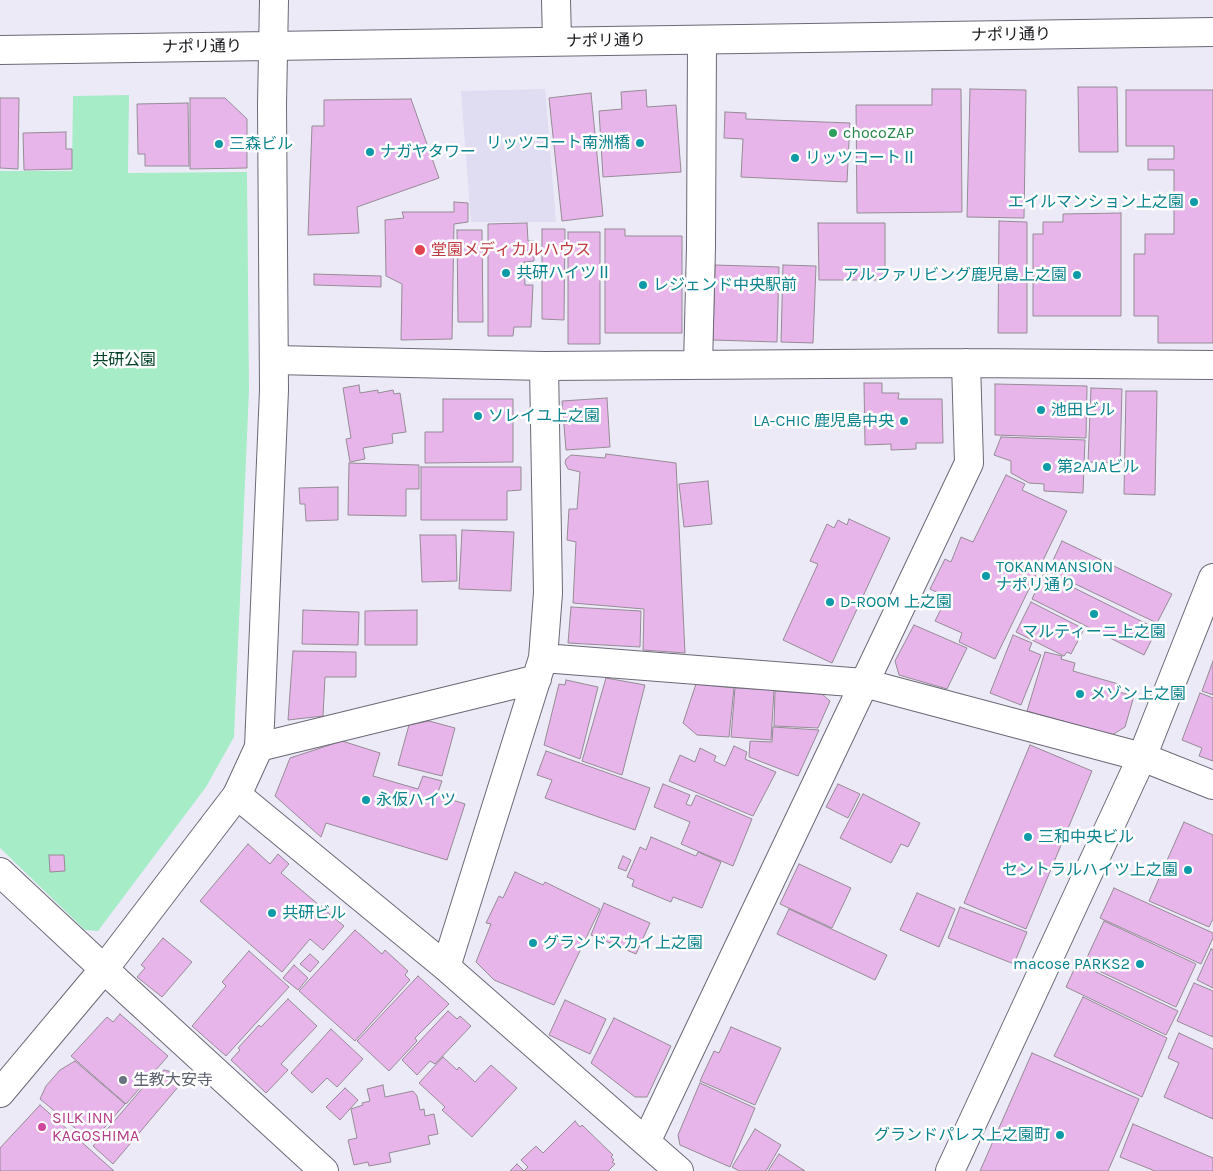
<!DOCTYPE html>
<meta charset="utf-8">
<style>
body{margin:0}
canvas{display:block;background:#edeaf8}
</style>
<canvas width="1213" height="1171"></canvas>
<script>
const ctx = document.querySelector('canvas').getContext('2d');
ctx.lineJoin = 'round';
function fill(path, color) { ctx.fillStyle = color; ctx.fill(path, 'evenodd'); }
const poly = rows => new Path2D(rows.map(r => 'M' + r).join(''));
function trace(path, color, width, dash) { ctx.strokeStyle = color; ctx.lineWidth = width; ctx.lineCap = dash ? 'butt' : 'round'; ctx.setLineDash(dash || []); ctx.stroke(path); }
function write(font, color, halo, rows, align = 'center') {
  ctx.font = font + ' Karla,"Noto Sans JP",sans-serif'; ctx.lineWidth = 5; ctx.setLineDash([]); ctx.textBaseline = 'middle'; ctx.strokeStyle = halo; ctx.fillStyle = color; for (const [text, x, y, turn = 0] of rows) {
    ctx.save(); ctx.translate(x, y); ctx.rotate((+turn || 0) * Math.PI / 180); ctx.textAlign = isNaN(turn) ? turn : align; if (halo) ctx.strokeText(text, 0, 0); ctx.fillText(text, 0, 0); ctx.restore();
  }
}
const built = poly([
 [545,89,556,222,471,222,461,91]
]);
const green = poly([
 [129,95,128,173,247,172,249,390,234,737,206,787,98,931,85,930,0,848,0,171,72,171,73,96]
]);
const building = poly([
 [1078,87,1117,87,1118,152,1079,152,1078,87],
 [932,89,961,89,962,212,857,213,856,105,932,105,932,89],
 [970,89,1026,90,1024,218,967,217,970,89],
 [646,90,647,107,676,105,681,172,603,177,599,111,622,109,621,92,646,90],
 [1126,90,1213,90,1213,343,1158,343,1158,316,1134,316,1134,254,1145,254,1145,234,1174,234,1174,170,1148,170,1148,159,1174,159,1174,146,1126,146,1126,90],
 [591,93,603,216,562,221,549,98,591,93],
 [0,98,19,98,18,169,0,168,0,98],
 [190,98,225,98,247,119,247,168,190,169,190,98],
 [411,99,439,178,357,207,359,233,308,235,312,126,324,126,324,100,411,99],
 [188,103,189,166,145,166,145,154,138,154,137,104,188,103],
 [725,112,746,113,746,119,850,123,847,182,741,177,743,139,724,138,725,112],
 [66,132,66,149,72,149,72,169,24,170,23,133,66,132],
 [454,202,468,203,468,222,454,224,452,339,401,340,402,284,386,276,385,220,404,218,402,212,454,212,454,202],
 [1121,213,1121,316,1033,316,1033,234,1043,234,1043,222,1063,222,1063,214,1121,213],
 [999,221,1027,222,1027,333,998,333,999,221],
 [527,223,528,241,534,241,534,261,524,262,525,285,533,285,531,327,514,327,513,336,488,336,488,224,527,223],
 [818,223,885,223,885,280,819,280,818,223],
 [542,229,565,229,564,320,542,319,542,229],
 [605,229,625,229,625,236,682,236,682,333,605,333,605,229],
 [457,230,482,230,483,322,458,322,457,230],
 [568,232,600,232,600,344,568,344,568,232],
 [715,265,779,267,777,342,713,340,715,265],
 [783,265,816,266,813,343,781,342,783,265],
 [314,274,381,276,381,287,314,285,314,274],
 [864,383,882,383,882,393,899,393,898,399,942,399,943,443,916,443,916,449,891,450,891,444,865,445,864,383],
 [995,384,1087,386,1086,438,995,435,995,384],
 [359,385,360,393,378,390,378,393,393,390,394,394,400,393,406,432,392,434,393,443,363,448,365,459,350,462,346,439,351,438,343,388,359,385],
 [1091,388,1122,389,1120,463,1088,462,1091,388],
 [1126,391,1157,391,1155,495,1124,494,1126,391],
 [607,398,610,447,566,450,562,401,607,398],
 [443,399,513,399,513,462,425,463,425,432,443,432,443,399],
 [1001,437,1085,440,1083,493,1044,491,1044,484,1029,483,1011,473,1011,461,994,455,1001,437],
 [606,454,676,463,685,653,643,650,644,609,573,603,576,542,567,540,569,509,577,509,580,472,568,469,565,463,566,459,571,455,605,458,606,454],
 [349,463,419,465,419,489,406,489,406,516,348,515,349,463],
 [421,467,521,467,521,490,507,491,507,520,421,520,421,467],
 [1006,475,1025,484,1022,490,1067,511,995,659,959,642,962,633,935,621,947,597,930,589,945,559,951,562,961,537,973,542,1006,475],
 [708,481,712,524,684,527,679,484,708,481],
 [338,487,338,520,306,521,305,504,300,504,299,488,338,487],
 [849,519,890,538,832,663,783,640,818,564,810,561,827,524,834,528,838,520,847,525,849,519],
 [462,530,514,532,511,591,459,589,462,530],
 [420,535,456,535,457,581,422,582,420,535],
 [1062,541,1172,594,1157,623,1048,571,1062,541],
 [1044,573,1157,629,1144,655,1032,599,1044,573],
 [1031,602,1084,629,1071,654,1067,652,1064,656,1016,632,1031,602],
 [571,607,641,611,640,647,568,643,571,607],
 [303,610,359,612,358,645,302,644,303,610],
 [417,610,417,645,365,645,365,611,417,610],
 [914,625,967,648,947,689,899,675,895,661,914,625],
 [1013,635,1032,643,1029,650,1041,655,1021,705,990,693,1013,635],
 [293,651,356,652,356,677,325,677,323,716,288,720,293,651],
 [1045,652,1062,656,1061,659,1075,663,1073,671,1122,685,1119,692,1134,696,1125,727,1112,735,1027,711,1045,652],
 [1213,661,1213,695,1202,691,1213,661],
 [606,678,645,685,622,775,582,761,606,678],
 [566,680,598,687,580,759,544,745,559,684,565,685,566,680],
 [696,684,734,688,729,737,697,735,683,723,696,684],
 [735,688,774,690,771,740,731,737,735,688],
 [775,691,822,694,830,701,818,728,774,726,775,691],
 [1200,693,1213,698,1213,761,1199,756,1202,748,1182,740,1200,693],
 [429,721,455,728,442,776,398,765,409,725,429,721],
 [773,727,819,730,798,776,749,757,750,741,772,742,773,727],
 [342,741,380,753,373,776,418,789,423,776,442,781,437,795,465,804,447,860,326,823,321,837,275,796,290,758,342,741],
 [1030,745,1092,771,1026,929,964,903,1030,745],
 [734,746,747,752,745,759,776,772,753,816,669,781,680,755,695,762,700,748,716,756,714,761,725,766,734,746],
 [546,751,650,788,635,830,545,798,552,780,537,775,546,751],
 [663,784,690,795,686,804,691,806,696,795,752,819,733,866,681,844,690,822,654,807,663,784],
 [838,784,860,794,848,818,826,807,838,784],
 [863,794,920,823,908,847,901,844,891,863,840,838,863,794],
 [1184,822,1213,835,1213,919,1209,927,1149,901,1184,822],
 [651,837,696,856,698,852,721,862,702,908,673,897,671,902,632,886,634,880,627,877,640,847,646,850,651,837],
 [248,844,270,864,278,854,289,864,281,873,344,926,323,950,310,939,282,972,200,901,248,844],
 [49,855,64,855,65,871,50,872,49,855],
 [623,856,631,860,626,871,618,868,623,856],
 [799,864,851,888,832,928,780,904,799,864],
 [515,872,543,885,545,882,600,909,554,1005,494,980,476,962,491,924,486,923,499,896,503,898,515,872],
 [1114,888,1213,933,1213,938,1201,964,1100,918,1114,888],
 [917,893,955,909,939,947,900,930,917,893],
 [604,903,650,923,636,954,591,935,604,903],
 [960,907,1027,932,1014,964,948,938,960,907],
 [789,909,887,955,875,980,777,934,789,909],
 [1104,921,1196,964,1176,1007,1084,964,1104,921],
 [355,930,382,954,385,950,408,971,405,975,410,980,355,1041,299,991,355,930],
 [163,938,192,962,162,997,137,977,145,968,141,965,163,938],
 [1211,949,1213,949,1213,988,1197,980,1211,949],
 [249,951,289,987,226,1056,192,1026,226,986,222,982,249,951],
 [310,954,319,962,310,972,300,964,310,954],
 [1077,963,1178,1011,1166,1035,1066,987,1077,963],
 [294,965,308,978,298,990,283,978,294,965],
 [418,976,449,1004,415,1038,417,1041,389,1071,357,1041,418,976],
 [1194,983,1213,991,1213,1037,1177,1021,1194,983],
 [1083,997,1167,1038,1142,1097,1054,1056,1083,997],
 [288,999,317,1026,281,1064,288,1070,266,1093,231,1060,240,1050,238,1048,259,1025,261,1027,288,999],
 [565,1000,606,1019,590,1054,549,1035,565,1000],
 [448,1011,457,1019,460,1016,471,1026,435,1064,430,1061,417,1075,402,1060,448,1011],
 [120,1014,168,1056,126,1104,71,1056,107,1017,113,1022,120,1014],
 [614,1018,671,1046,647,1097,635,1097,591,1063,614,1018],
 [731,1027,781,1048,755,1105,700,1081,714,1051,719,1053,731,1027],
 [331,1029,363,1059,337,1087,327,1078,312,1093,291,1073,331,1029],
 [1179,1033,1213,1049,1213,1119,1164,1097,1179,1063,1168,1058,1179,1033],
 [1032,1053,1139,1099,1108,1171,980,1171,1032,1053],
 [443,1057,457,1070,459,1067,475,1082,491,1065,517,1088,472,1137,442,1110,445,1107,419,1083,443,1057],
 [75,1061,125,1104,92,1142,40,1099,46,1086,60,1070,75,1061],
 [164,1070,173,1072,176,1078,175,1084,178,1087,113,1164,93,1146,157,1071,160,1073,164,1070],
 [700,1083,755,1108,730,1167,680,1145,678,1135,700,1083],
 [383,1085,385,1097,413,1091,417,1096,420,1110,424,1109,425,1116,434,1114,438,1134,428,1136,430,1144,389,1153,391,1162,369,1166,368,1162,354,1165,348,1140,357,1138,351,1109,363,1105,362,1103,370,1101,367,1089,383,1085],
 [345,1088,358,1100,340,1120,326,1107,345,1088],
 [40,1105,114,1171,0,1171,0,1148,40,1105],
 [575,1121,580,1127,582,1125,613,1155,611,1157,614,1160,612,1162,615,1164,608,1171,524,1171,528,1167,521,1160,536,1146,543,1153,575,1121],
 [1133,1124,1213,1158,1213,1171,1155,1171,1120,1157,1133,1124],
 [755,1129,781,1145,766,1171,739,1171,732,1167,755,1129],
 [779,1154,805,1171,768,1171,779,1154],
 [517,1164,524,1171,510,1171,517,1164]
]);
const street = poly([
 [274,360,544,366,966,363,1213,365],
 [698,365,701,247,702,40],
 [543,658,864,683,1142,757,1213,785],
 [259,747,537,679],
 [237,795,446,967,679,1171],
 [0,872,120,984,324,1171],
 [446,967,543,658,548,593,544,366],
 [646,1142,969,463,966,363]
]);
const secondary = poly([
 [556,0,557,41],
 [0,50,1213,32],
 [0,1093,104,969,237,795,259,747,274,390,272,105,274,0],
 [950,1171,1142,757,1213,578]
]);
const markers = [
 [833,133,5,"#2e9e5b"],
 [640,143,5,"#0f9aa8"],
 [219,144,5,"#0f9aa8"],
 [370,152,5,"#0f9aa8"],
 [795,158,5,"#0f9aa8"],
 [1194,202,5,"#0f9aa8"],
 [420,250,6,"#e0444e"],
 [506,273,5,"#0f9aa8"],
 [1077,275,5,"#0f9aa8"],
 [643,285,5,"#0f9aa8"],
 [1041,410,5,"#0f9aa8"],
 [478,416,5,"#0f9aa8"],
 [904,421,5,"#0f9aa8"],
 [1047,467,5,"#0f9aa8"],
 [986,576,5,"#0f9aa8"],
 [830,602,5,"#0f9aa8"],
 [1094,614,5,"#0f9aa8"],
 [1080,694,5,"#0f9aa8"],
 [366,800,5,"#0f9aa8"],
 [1028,837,5,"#0f9aa8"],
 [1188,870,5,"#0f9aa8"],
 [272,913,5,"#0f9aa8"],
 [533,943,5,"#0f9aa8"],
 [1140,964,5,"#0f9aa8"],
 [123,1080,5,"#6b7280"],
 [42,1127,5,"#d1479c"],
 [1060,1135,5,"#0f9aa8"]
];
const streetNames = [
 ["ナポリ通り",1011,35,-1],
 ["ナポリ通り",606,41,-1],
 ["ナポリ通り",202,47,-1]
];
const leisureNames = [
 ["chocoZAP",843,133]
];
const cultureNames = [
 ["リッツコート南洲橋",630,143,"right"],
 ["三森ビル",229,144],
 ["ナガヤタワー",380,152],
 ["リッツコートⅡ",805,158],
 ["エイルマンション上之園",1184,202,"right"],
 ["共研ハイツⅡ",516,273],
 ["アルファリビング鹿児島上之園",1067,275,"right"],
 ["レジェンド中央駅前",653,285],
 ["池田ビル",1051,410],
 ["ソレイユ上之園",488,416],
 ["LA-CHIC 鹿児島中央",894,421,"right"],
 ["第2AJAビル",1057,467],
 ["TOKANMANSION",996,567],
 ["ナポリ通り",996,585],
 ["D-ROOM 上之園",840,602],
 ["マルティーニ上之園",1094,632,"center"],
 ["メゾン上之園",1090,694],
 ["永仮ハイツ",376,800],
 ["三和中央ビル",1038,837],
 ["セントラルハイツ上之園",1178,870,"right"],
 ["共研ビル",282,913],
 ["グランドスカイ上之園",543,943],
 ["macose PARKS2",1130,964,"right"],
 ["グランドパレス上之園町",1050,1135,"right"]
];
const healthNames = [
 ["堂園メディカルハウス",431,250]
];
const parkNames = [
 ["共研公園",124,360]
];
const worshipNames = [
 ["生教大安寺",133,1080]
];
const hotelNames = [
 ["SILK INN",52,1118],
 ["KAGOSHIMA",52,1136]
];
fill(built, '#e0dcf1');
fill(green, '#a6ecc6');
fill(building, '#e8b5ea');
trace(building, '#958b95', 1);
trace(street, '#6b6975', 30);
trace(secondary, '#6b6975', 30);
trace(street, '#fff', 28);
trace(secondary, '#fff', 28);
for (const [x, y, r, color] of markers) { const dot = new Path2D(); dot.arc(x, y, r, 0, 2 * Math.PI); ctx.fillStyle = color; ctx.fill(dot); trace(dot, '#fff', 2); }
write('16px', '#17161a', '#fff', streetNames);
write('16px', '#27864d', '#fff', leisureNames, 'left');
write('16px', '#0d838f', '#fff', cultureNames, 'left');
write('16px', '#be3a42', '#fff', healthNames, 'left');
write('16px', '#05432a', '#fff', parkNames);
write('16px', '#5b616d', '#fff', worshipNames, 'left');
write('16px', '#b23c85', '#fff', hotelNames, 'left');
</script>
